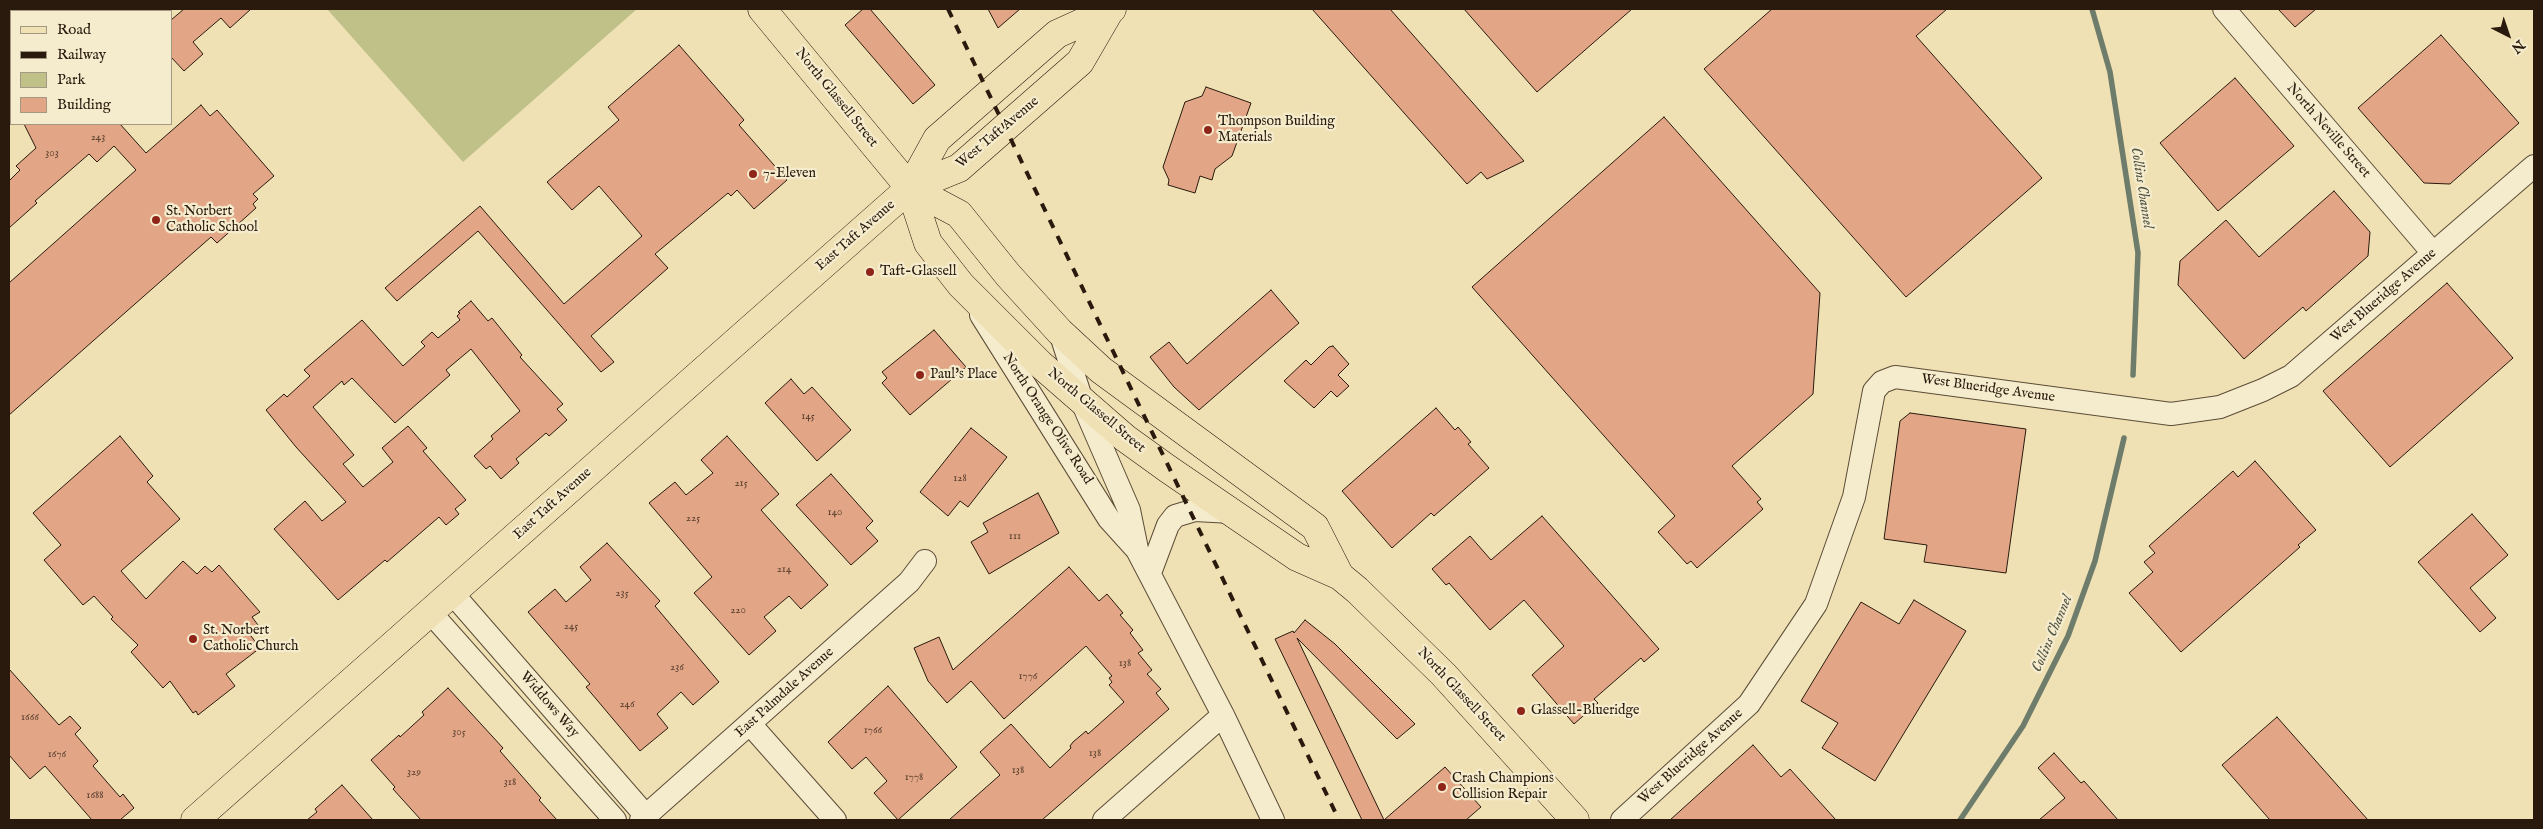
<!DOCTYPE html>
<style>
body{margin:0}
#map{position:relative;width:2543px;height:829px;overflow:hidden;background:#f0e1b4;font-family:"IM FELL English",serif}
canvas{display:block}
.frame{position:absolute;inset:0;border:10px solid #291a0d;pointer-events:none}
.legend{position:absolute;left:10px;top:10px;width:162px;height:115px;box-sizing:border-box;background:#f5ecce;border:1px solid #a39881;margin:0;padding:6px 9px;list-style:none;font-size:15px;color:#291a0d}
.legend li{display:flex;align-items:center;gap:10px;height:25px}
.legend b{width:25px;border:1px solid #a39881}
.north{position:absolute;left:2483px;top:10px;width:50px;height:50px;-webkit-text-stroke:4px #f5ecce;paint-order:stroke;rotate:139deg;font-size:14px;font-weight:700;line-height:20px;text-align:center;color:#291a0d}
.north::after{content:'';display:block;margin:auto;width:18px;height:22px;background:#291a0d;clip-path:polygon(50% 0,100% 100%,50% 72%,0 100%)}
</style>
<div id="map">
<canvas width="2543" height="829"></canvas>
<div class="frame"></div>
<ul class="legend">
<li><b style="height:6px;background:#f0e1b4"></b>Road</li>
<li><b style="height:6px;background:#291a0d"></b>Railway</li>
<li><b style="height:14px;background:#bfc189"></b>Park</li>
<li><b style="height:14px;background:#e2a687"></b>Building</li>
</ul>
<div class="north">N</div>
</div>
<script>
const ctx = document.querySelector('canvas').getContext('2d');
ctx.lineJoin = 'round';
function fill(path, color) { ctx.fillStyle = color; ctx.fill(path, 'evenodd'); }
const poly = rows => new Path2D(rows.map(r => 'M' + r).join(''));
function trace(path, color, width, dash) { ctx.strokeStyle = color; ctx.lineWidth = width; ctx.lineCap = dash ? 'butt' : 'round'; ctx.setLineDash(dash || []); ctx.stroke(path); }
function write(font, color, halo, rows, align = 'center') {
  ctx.font = font + ' "IM FELL English",serif'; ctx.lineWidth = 4.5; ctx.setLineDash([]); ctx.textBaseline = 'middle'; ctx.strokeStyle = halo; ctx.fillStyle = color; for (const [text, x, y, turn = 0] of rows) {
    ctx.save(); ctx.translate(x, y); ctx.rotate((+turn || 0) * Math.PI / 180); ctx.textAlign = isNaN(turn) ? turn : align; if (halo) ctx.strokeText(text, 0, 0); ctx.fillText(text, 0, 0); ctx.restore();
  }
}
const green = poly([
 [327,9,637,9,463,162]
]);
const stream = poly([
 [2092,9,2110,72,2138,253,2133,375],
 [1960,820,2023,726,2068,636,2095,561,2124,438]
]);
const building = poly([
 [184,9,251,9,230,28,221,18,193,42,203,54,184,71,171,57,171,20,184,9],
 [863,9,870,9,935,85,913,104,845,25,863,9],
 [988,9,1020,9,998,28,988,9],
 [1312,9,1390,9,1524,161,1487,179,1481,172,1467,184,1312,9],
 [1464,9,1632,9,1537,92,1464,9],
 [1772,9,1947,9,1916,36,2042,178,1906,297,1704,69,1772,9],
 [2278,9,2316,9,2295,27,2278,9],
 [2441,35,2519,123,2450,184,2424,183,2358,108,2441,35],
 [679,45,744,120,739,125,787,180,754,209,737,190,731,196,728,193,655,254,668,268,591,336,614,362,601,372,478,231,397,301,385,288,480,206,564,304,642,236,599,186,572,210,547,182,619,120,608,107,679,45],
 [2235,78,2294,146,2218,211,2160,143,2235,78],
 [1206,87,1251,103,1232,156,1215,169,1212,180,1200,176,1195,193,1168,185,1169,180,1163,167,1185,102,1202,96,1206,87],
 [201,105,210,116,217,110,274,176,253,194,258,199,253,204,256,208,217,243,211,237,9,415,9,283,136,170,114,146,97,162,89,154,35,201,37,203,9,228,9,181,20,170,16,166,36,148,24,124,120,124,146,153,201,105],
 [1664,117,1820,293,1813,394,1732,466,1761,499,1757,502,1763,509,1697,568,1691,561,1687,564,1658,532,1675,516,1472,287,1664,117],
 [2334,191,2370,232,2368,256,2306,311,2303,307,2244,359,2178,285,2180,261,2226,220,2259,257,2334,191],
 [2447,283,2513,358,2390,467,2323,391,2447,283],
 [1271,290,1299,323,1199,410,1174,387,1150,357,1169,342,1187,364,1271,290],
 [471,301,488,321,492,318,522,355,520,357,563,404,557,409,567,420,549,436,546,433,516,459,519,463,501,479,490,466,486,469,474,456,493,439,491,436,520,411,471,349,446,370,450,375,395,423,352,378,344,385,342,381,313,407,354,455,343,464,363,487,393,462,382,448,408,426,427,448,423,451,466,500,455,509,459,514,446,525,439,517,387,562,385,560,338,600,274,529,305,501,322,521,346,502,296,447,266,410,284,394,287,397,310,376,304,370,362,320,403,366,425,346,421,342,432,332,438,338,460,320,457,316,460,313,458,312,471,301],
 [934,330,966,367,910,415,882,383,887,378,882,372,934,330],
 [1333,346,1349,364,1338,375,1349,386,1337,397,1331,391,1314,408,1284,381,1306,360,1311,365,1329,347,1333,346],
 [791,379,804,394,812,387,851,430,817,461,765,403,791,379],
 [1436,408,1455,430,1458,427,1471,442,1468,444,1489,468,1434,516,1431,513,1392,548,1342,491,1436,408],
 [1910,413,2026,429,2006,573,1924,562,1927,545,1884,539,1900,421,1910,413],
 [971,428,1007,457,968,507,960,501,948,516,920,492,971,428],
 [120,436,153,476,147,482,180,519,121,571,146,599,183,561,197,574,205,566,212,572,219,565,260,612,252,617,258,625,248,632,260,648,226,674,235,686,198,715,196,711,193,713,170,681,163,688,131,652,138,645,111,619,113,617,94,596,83,605,44,560,61,545,33,513,120,436],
 [727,436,779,494,761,510,828,585,801,609,789,596,764,617,776,631,749,655,694,593,712,577,649,503,675,482,686,495,713,473,701,460,727,436],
 [2255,461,2316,530,2298,545,2300,547,2181,652,2129,593,2153,572,2144,562,2155,553,2149,546,2233,471,2238,477,2255,461],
 [831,474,873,521,866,528,878,541,851,565,796,505,831,474],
 [1038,493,1059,533,989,574,971,542,988,532,983,523,1038,493],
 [2472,514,2508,555,2470,588,2496,618,2480,632,2418,562,2472,514],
 [1542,516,1659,649,1644,662,1641,658,1594,699,1598,703,1574,724,1532,675,1564,646,1524,600,1490,630,1449,583,1446,585,1432,569,1470,536,1491,560,1542,516],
 [607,543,660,601,655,606,719,682,693,705,681,692,657,714,668,728,640,751,586,687,590,684,528,612,555,589,566,602,591,580,580,567,607,543],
 [1069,567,1099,601,1107,594,1123,613,1120,615,1133,630,1130,633,1143,650,1138,653,1152,670,1147,674,1161,689,1156,693,1169,709,1042,820,949,820,1000,775,980,752,1011,724,1050,768,1071,748,1070,746,1073,742,1086,731,1088,734,1124,702,1109,685,1112,682,1109,678,1112,676,1086,646,1004,719,971,681,947,703,928,681,914,648,939,637,953,670,1069,567],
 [1914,600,1966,631,1875,781,1822,748,1838,723,1801,701,1861,602,1899,624,1914,600],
 [1305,620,1335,644,1415,724,1397,739,1297,638,1384,820,1445,767,1481,807,1466,820,1362,820,1275,639,1293,631,1294,633,1305,620],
 [9,669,59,725,70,716,81,728,75,734,98,761,93,766,120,797,123,794,134,808,120,820,92,820,45,766,30,779,9,755,9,669],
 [888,686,957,767,898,820,874,793,887,781,866,757,852,769,828,742,888,686],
 [448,688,503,748,500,751,541,798,539,800,557,820,421,820,393,789,395,787,371,760,399,735,400,737,424,715,422,712,448,688],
 [2277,717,2368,820,2270,820,2222,765,2277,717],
 [1753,745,1781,777,1790,769,1836,820,1670,820,1753,745],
 [2054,753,2081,783,2084,781,2118,820,2039,820,2065,798,2038,768,2054,753],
 [342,785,373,820,307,820,317,812,315,809,342,785]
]);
const minor = poly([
 [2224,9,2433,253],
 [75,11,77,9],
 [9,85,11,82],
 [981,315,1109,519,1137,550,1223,715,1273,820],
 [1060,332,1083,404,1129,510,1137,549],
 [1150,573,1168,525,1175,516,1195,510,1232,512],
 [452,593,646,816],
 [430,612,615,820],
 [750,724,835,820],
 [641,820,909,582,925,561],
 [1104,820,1223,715],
 [1622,820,1749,704,1816,604,1854,497,1874,391,1882,382,1895,377,2171,414,2220,407,2263,390,2291,376,2534,166]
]);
const major = poly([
 [762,9,910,188,928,243,961,285,1040,364,1125,438,1168,469,1297,557,1340,576,1357,590,1444,675,1575,820],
 [910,188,959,214,1008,275,1060,332,1101,370,1315,527,1340,576],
 [910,188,937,139,1057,34,1112,9],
 [195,820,910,188,959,168,1080,62,1109,12]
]);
const rail = poly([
 [948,9,1339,820]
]);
const markers = [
 [1208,130,5,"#8f2418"],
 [753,174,5,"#8f2418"],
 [156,220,5,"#8f2418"],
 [870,272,5,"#8f2418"],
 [920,375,5,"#8f2418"],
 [193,639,5,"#8f2418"],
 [1521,711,5,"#8f2418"],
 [1442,787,5,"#8f2418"]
];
const numberNames = [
 ["243",98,138],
 ["303",52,154],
 ["145",808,417],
 ["128",960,479],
 ["215",741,484],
 ["140",835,513],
 ["225",693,519],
 ["111",1015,537],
 ["214",784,570],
 ["235",622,594],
 ["220",738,611],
 ["245",571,627],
 ["138",1125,664],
 ["236",677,668],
 ["1776",1028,677],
 ["246",627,705],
 ["1666",30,718],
 ["1766",873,731],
 ["305",459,733],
 ["138",1095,754],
 ["1676",57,755],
 ["138",1018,771],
 ["329",414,773],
 ["1778",914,778],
 ["318",510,783],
 ["1688",95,796]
];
const streetNames = [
 ["North Glassell Street",836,98,51],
 ["North Neville Street",2328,131,49],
 ["West Taft Avenue",998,133,-40],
 ["East Taft Avenue",856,236,-41],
 ["West Blueridge Avenue",2384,296,-41],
 ["West Blueridge Avenue",1988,389,8],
 ["North Glassell Street",1096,411,40],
 ["North Orange Olive Road",1047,419,57],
 ["East Taft Avenue",553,504,-42],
 ["East Palmdale Avenue",785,693,-42],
 ["North Glassell Street",1461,695,47],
 ["Widdows Way",549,705,49],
 ["West Blueridge Avenue",1691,757,-42]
];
const poiNames = [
 ["Thompson Building",1218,122],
 ["Materials",1218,138],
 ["7-Eleven",763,174],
 ["St. Norbert",166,212],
 ["Catholic School",166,228],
 ["Taft-Glassell",880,272],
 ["Paul's Place",930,375],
 ["St. Norbert",203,631],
 ["Catholic Church",203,647],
 ["Glassell-Blueridge",1531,711],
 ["Crash Champions",1452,779],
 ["Collision Repair",1452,795]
];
const waterNames = [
 ["Collins Channel",2141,188,81],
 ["Collins Channel",2053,634,-67]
];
fill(green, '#bfc189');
trace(stream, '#6d7c6b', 5.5);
fill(building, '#e2a687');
trace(building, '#291a0d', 1);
trace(minor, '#5b4c37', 24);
trace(major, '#291a0d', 29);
trace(minor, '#f5ecce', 22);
trace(major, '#f0e1b4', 28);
trace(rail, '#291a0d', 4, [9, 9]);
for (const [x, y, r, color] of markers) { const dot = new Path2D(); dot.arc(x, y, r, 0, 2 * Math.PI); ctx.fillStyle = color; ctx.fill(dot); trace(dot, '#f5ecce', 2); }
write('11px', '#573d2c', null, numberNames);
write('14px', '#291a0d', '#f5ecce', streetNames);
write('14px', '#291a0d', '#f5ecce', poiNames, 'left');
write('italic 15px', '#515344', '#f5ecce', waterNames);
</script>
